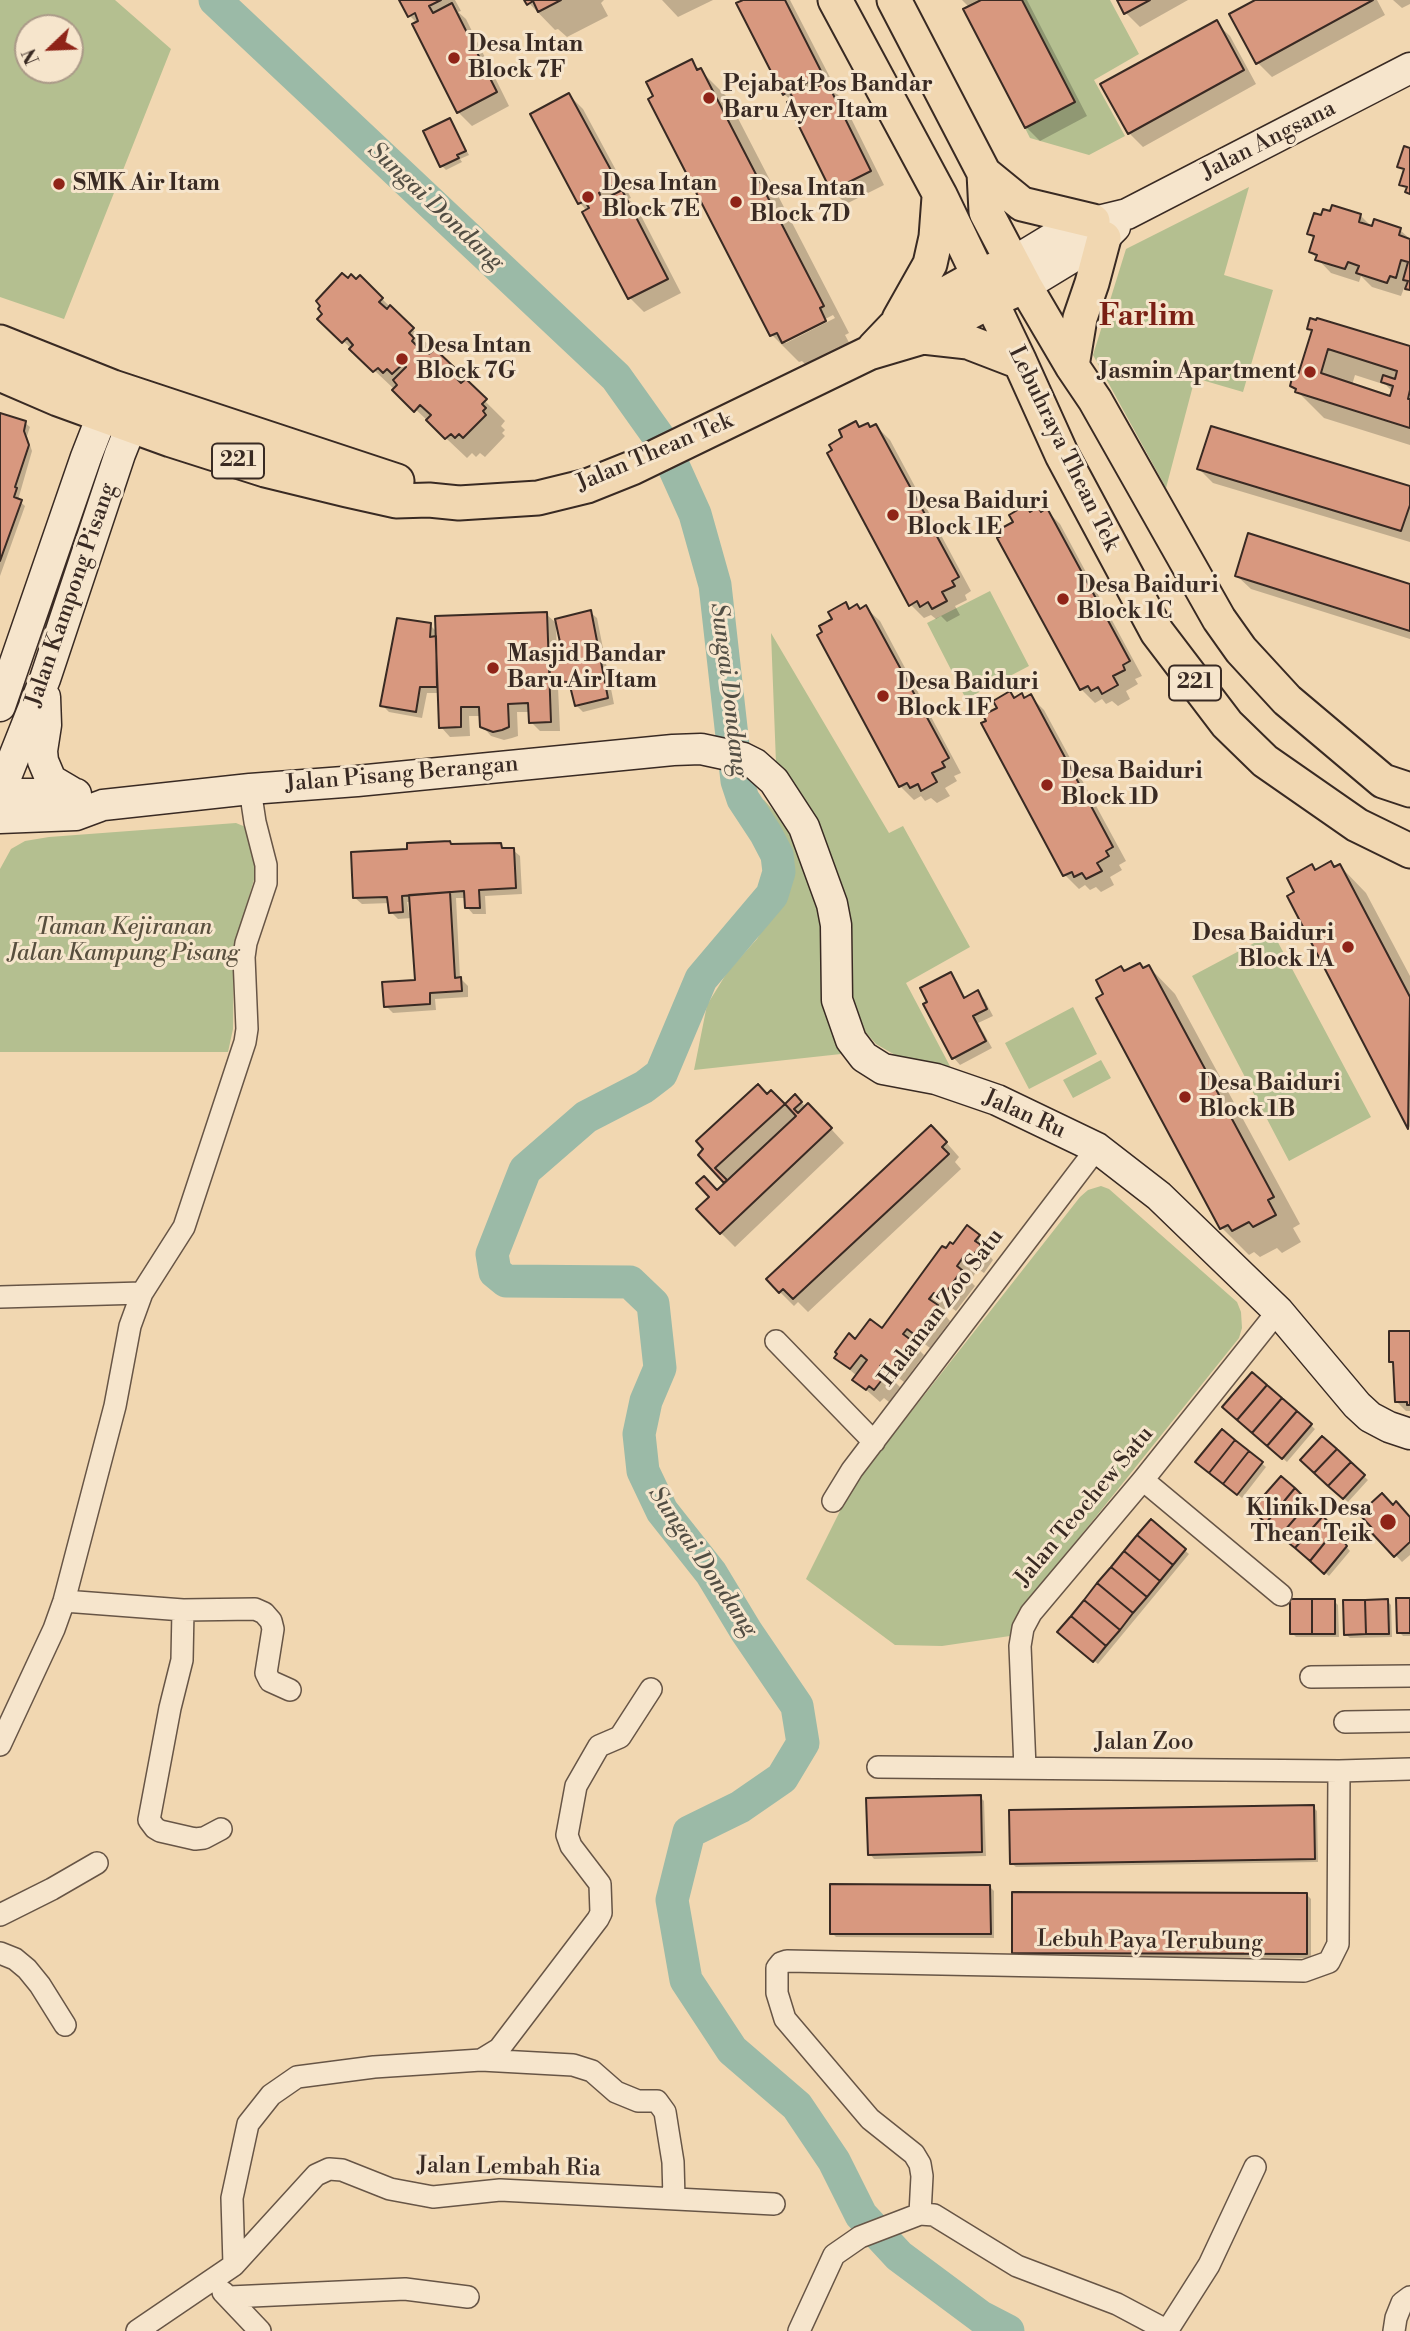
<!DOCTYPE html>
<style>
body{margin:0}
#map{position:relative;width:1410px;height:2331px;overflow:hidden;background:#f1d7b1;font-family:"Libre Bodoni",serif}
canvas{display:block}
.north{position:absolute;left:14px;top:14px;width:70px;height:70px;box-sizing:border-box;background:#f6e5cc;border:2px solid #aa9a88;border-radius:50%;rotate:247deg;font-size:19px;font-weight:700;line-height:28px;text-align:center;color:#392a23}
.north::after{content:'';display:block;margin:auto;width:24px;height:32px;background:#8f2418;clip-path:polygon(50% 0,100% 100%,50% 72%,0 100%)}
</style>
<div id="map">
<canvas width="1410" height="2331"></canvas>
<div class="north">N</div>
</div>
<script>
const ctx = document.querySelector('canvas').getContext('2d');
ctx.lineJoin = 'round';
function fill(path, color) { ctx.fillStyle = color; ctx.fill(path, 'evenodd'); }
const poly = rows => new Path2D(rows.map(r => 'M' + r).join(''));
function trace(path, color, width, dash) { ctx.strokeStyle = color; ctx.lineWidth = width; ctx.lineCap = dash ? 'butt' : 'round'; ctx.setLineDash(dash || []); ctx.stroke(path); }
function write(font, color, halo, rows, align = 'center') {
  ctx.font = font + ' "Libre Bodoni",serif'; ctx.lineWidth = 6; ctx.setLineDash([]); ctx.textBaseline = 'middle'; ctx.strokeStyle = halo; ctx.fillStyle = color; for (const [text, x, y, turn = 0] of rows) {
    ctx.save(); ctx.translate(x, y); ctx.rotate((+turn || 0) * Math.PI / 180); ctx.textAlign = isNaN(turn) ? turn : align; if (halo) ctx.strokeText(text, 0, 0); ctx.fillText(text, 0, 0); ctx.restore();
  }
}
const green = poly([
 [0,0,115,0,171,49,64,319,0,297],
 [28,28,70,28,70,70,28,70],
 [1022,0,1110,0,1139,54,1094,80,1125,136,1089,155,1030,138,1025,128,1075,102],
 [1249,187,1224,275,1273,290,1243,392,1195,378,1166,488,1093,355,1126,249],
 [990,591,1029,666,966,699,927,623],
 [771,633,889,833,903,826,970,947,906,983,952,1070,902,1059,876,1044,852,1017,776,763],
 [746,797,764,800,782,820,791,835,815,891,823,930,826,1014,841,1054,694,1070,707,1005,728,971,757,939,789,884,791,867,774,834],
 [236,823,248,828,256,859,256,873,234,947,233,1029,228,1052,0,1052,0,869,11,849,25,841,49,837],
 [1273,933,1371,1117,1289,1161,1192,976],
 [1073,1007,1097,1054,1029,1089,1005,1043],
 [1101,1060,1111,1078,1073,1098,1063,1080],
 [1101,1186,1109,1189,1237,1302,1241,1312,1242,1328,1239,1338,1026,1604,1014,1623,1010,1636,942,1646,895,1645,806,1579,852,1487,1080,1197,1088,1190]
]);
const shadow = poly([
 [401,0,455,0,461,11,458,12,466,19,509,106,472,126,458,112,417,23,409,15],
 [526,0,604,0,601,3,608,16,567,37,558,29,555,30],
 [662,0,713,0,678,17],
 [747,0,790,0,836,89,833,90,841,98,884,185,846,204,832,190,792,101,784,94],
 [962,0,1027,0,1087,116,1040,141,1026,127,970,8],
 [1119,0,1188,0,1140,27,1126,13],
 [1259,0,1377,0,1385,15,1272,77,1258,63],
 [1393,0,1410,0,1410,4,1402,8],
 [1216,23,1230,36,1256,84,1143,147,1129,133],
 [691,61,727,97,849,333,845,335,852,348,810,369,802,361,799,362,772,335],
 [833,315,835,318,786,343,783,341],
 [569,95,583,109,631,198,628,199,636,206,681,293,644,312,630,298,585,212,587,211,580,203],
 [450,120,469,155,460,159,462,162,446,170,442,166],
 [1360,215,1373,228,1400,230,1410,239,1410,291,1404,288,1401,296,1372,287,1361,276,1359,282,1331,273,1311,252,1315,239,1309,234],
 [360,277,505,421,501,426,505,430,502,433,505,436,485,457,480,453,476,457,472,453,467,458,320,319,348,281,356,281],
 [1317,322,1410,347,1410,445,1324,418,1292,386,1300,377,1313,332,1309,328],
 [1355,375,1386,385,1393,392,1392,398,1352,385],
 [0,414,25,423,30,427,27,436,32,451,18,500,25,506,0,576],
 [856,423,861,428,871,429,876,426,890,440,971,591,965,595,967,600,955,606,960,615,947,622,941,616,936,619,931,615,924,618,911,605,844,438],
 [1199,469,1410,488,1410,542,1213,483],
 [1026,507,1032,513,1041,513,1047,511,1060,524,1142,676,1135,679,1138,684,1126,691,1130,699,1118,706,1112,701,1106,704,1102,699,1095,703,1081,689,1005,535],
 [1237,576,1410,585,1410,639,1251,589],
 [845,604,851,610,861,610,866,608,880,621,961,773,954,776,957,781,945,788,950,796,937,803,931,798,925,801,921,796,914,800,900,786,834,620],
 [590,612,597,618,614,704,583,712,576,705,572,688,558,687,560,731,540,731,531,722,530,712,517,712,518,736,512,738,504,740,491,736,482,726,481,716,469,716,470,736,450,737,441,727,439,693,427,693,422,718,389,712,382,705,430,625,437,632,546,614,556,623,557,657,565,658],
 [1010,693,1015,699,1025,699,1030,696,1044,710,1126,861,1119,865,1122,870,1110,877,1114,885,1101,892,1096,887,1090,890,1085,885,1079,889,1065,875,999,708],
 [500,845,505,850,513,850,520,856,522,894,485,896,486,914,473,914,467,907,466,898,456,898,460,978,468,986,468,997,435,999,436,1010,393,1013,386,1006,416,981,412,918,398,919,391,912,390,903,362,904,355,898,453,846],
 [407,902,411,902,412,912,409,913],
 [1331,864,1335,868,1340,866,1366,893,1410,976,1410,1128,1289,896,1296,892,1312,866,1316,871],
 [1149,967,1175,994,1300,1224,1293,1228,1301,1242,1282,1253,1277,1248,1260,1257,1254,1252,1249,1255,1222,1228,1106,995,1125,973],
 [950,974,957,981,966,999,978,992,984,999,993,1016,978,1023,992,1048,960,1065,954,1058,926,1004],
 [771,1093,785,1106,794,1097,822,1119,844,1143,735,1247,721,1233,717,1192,726,1184,700,1155],
 [945,1141,959,1157,955,1162,961,1169,808,1312,798,1302,794,1306,780,1292],
 [978,1236,992,1250,989,1255,993,1260,984,1273,978,1269,970,1281,975,1286,956,1311,948,1305,943,1313,950,1321,930,1348,922,1342,917,1348,924,1355,904,1382,896,1376,893,1380,900,1387,889,1402,884,1398,880,1402,855,1380,857,1376,836,1358,856,1341,883,1330,946,1251],
 [1410,1333,1410,1411,1406,1411,1396,1401,1395,1365,1391,1361],
 [1253,1375,1315,1429,1287,1462,1229,1411],
 [1222,1431,1266,1467,1242,1498,1202,1466],
 [1323,1438,1368,1480,1348,1502,1303,1460],
 [1393,1507,1410,1518,1410,1555,1402,1562,1372,1530],
 [1313,1508,1350,1551,1329,1576,1257,1514],
 [1151,1522,1189,1554,1098,1664,1064,1636],
 [1410,1599,1410,1636,1403,1636,1399,1632],
 [1334,1601,1338,1605,1339,1637,1296,1637,1292,1633],
 [1387,1601,1391,1605,1392,1637,1350,1638,1345,1634],
 [980,1797,984,1801,986,1856,874,1859,870,1854],
 [1313,1807,1317,1811,1318,1862,1016,1867,1011,1863],
 [990,1887,994,1891,994,1938,836,1937,832,1933],
 [1307,1895,1311,1899,1311,1958,1018,1956,1014,1952]
]);
const river = poly([
 [215,0,616,377,663,443,695,514,715,585,737,781,743,799,766,834,777,855,779,872,772,895,701,979,661,1074,644,1087,586,1117,525,1170,492,1254,495,1272,506,1281,630,1282,653,1304,660,1368,646,1401,639,1434,643,1471,662,1511,711,1573,746,1631,797,1706,803,1743,782,1778,740,1807,689,1832,672,1900,686,1980,732,2050,797,2106,834,2161,861,2215,899,2256,981,2317,1008,2331]
]);
const building = poly([
 [399,0,441,0,429,6,433,13,452,3,497,92,457,113,412,24,418,21,415,13,408,17,399,0],
 [524,0,561,0,538,12,533,1,527,5,524,0],
 [743,0,785,0,823,75,804,84,808,91,827,82,871,171,831,191,787,102,793,98,789,91,783,95,736,3,743,0],
 [981,0,1022,0,1075,102,1025,128,963,9,981,0],
 [1117,0,1150,0,1124,14,1117,0],
 [1255,0,1373,0,1256,64,1229,14,1255,0],
 [1217,20,1244,70,1128,134,1100,84,1217,20],
 [692,59,697,70,701,68,824,306,820,308,826,321,782,343,777,333,770,336,648,99,653,96,646,82,692,59],
 [569,93,618,183,599,193,603,200,622,190,668,279,628,299,582,212,589,208,585,201,578,204,530,114,569,93],
 [450,118,466,151,457,155,459,158,440,167,423,131,450,118],
 [1404,146,1410,148,1410,194,1405,192,1407,187,1399,185,1404,169,1397,167,1404,146],
 [1332,205,1361,214,1359,222,1372,226,1374,219,1401,228,1399,235,1410,239,1410,290,1405,289,1408,281,1403,280,1408,262,1401,260,1396,278,1390,276,1387,283,1356,273,1359,266,1348,262,1345,269,1315,260,1317,255,1309,252,1314,236,1307,234,1314,213,1321,215,1323,209,1330,211,1332,205],
 [342,273,348,278,351,274,356,279,360,275,383,298,379,302,387,309,390,305,414,328,409,333,414,338,412,341,423,352,425,350,429,354,435,349,456,369,452,374,461,383,466,379,487,399,482,404,486,408,483,411,486,415,463,438,459,434,455,438,451,434,445,439,426,420,431,415,420,405,414,412,392,390,397,385,393,380,406,367,403,364,392,374,387,369,383,373,378,368,373,372,349,349,353,345,347,338,342,343,317,319,322,314,318,309,320,306,316,301,342,273],
 [1310,318,1316,320,1317,318,1410,346,1410,390,1408,399,1410,399,1410,428,1295,392,1296,389,1290,386,1293,374,1298,375,1312,330,1307,329,1310,318],
 [1328,349,1397,371,1395,379,1383,375,1381,382,1393,386,1390,396,1321,373,1328,349],
 [0,413,26,421,24,431,29,445,15,487,17,488,14,497,22,500,0,561,0,413],
 [856,421,859,427,868,423,870,427,876,424,959,577,952,581,955,586,942,592,947,601,932,609,928,602,920,607,917,601,909,606,827,453,832,450,829,445,842,437,839,430,856,421],
 [1211,426,1410,486,1410,505,1401,531,1197,469,1211,426],
 [1026,505,1030,512,1038,507,1041,512,1047,508,1130,661,1123,665,1125,670,1113,676,1118,685,1102,694,1098,687,1091,691,1088,686,1080,690,997,538,1003,535,1000,529,1013,522,1009,515,1026,505],
 [1248,533,1410,584,1410,631,1235,576,1248,533],
 [846,602,849,609,857,604,860,609,866,605,949,758,942,762,945,767,932,773,937,782,921,791,918,784,910,788,907,783,899,787,817,635,822,632,819,626,832,619,828,612,846,602],
 [591,610,608,698,575,706,569,682,550,681,549,655,563,656,555,619,591,610],
 [547,612,551,722,529,723,528,703,508,704,509,727,502,730,493,732,480,727,479,707,461,707,461,727,439,728,435,616,547,612],
 [397,618,431,623,430,637,436,636,437,687,420,687,416,712,380,706,397,618],
 [1010,691,1014,698,1022,693,1024,698,1031,694,1113,847,1106,851,1109,856,1097,863,1102,871,1086,879,1082,873,1074,877,1072,872,1063,876,981,723,986,721,983,715,997,708,993,701,1010,691],
 [450,841,451,844,501,843,502,848,514,848,516,888,479,890,480,908,465,908,464,891,402,896,403,912,389,913,387,897,353,898,351,852,407,849,407,843,450,841],
 [1331,861,1334,867,1340,864,1410,997,1408,1129,1287,896,1294,892,1287,878,1312,864,1315,870,1331,861],
 [450,892,455,978,461,977,462,991,430,993,430,1004,384,1007,382,982,415,980,409,895,450,892],
 [1140,963,1143,968,1149,965,1274,1197,1268,1200,1276,1215,1253,1227,1249,1222,1232,1231,1228,1225,1220,1229,1096,998,1103,994,1096,980,1121,966,1124,971,1140,963],
 [951,972,964,998,978,990,987,1009,973,1016,986,1041,952,1059,923,1004,927,1002,920,988,951,972],
 [758,1084,767,1094,771,1090,785,1104,715,1168,727,1180,724,1183,698,1155,703,1149,696,1141,758,1084],
 [795,1094,802,1102,794,1109,798,1113,808,1103,832,1128,720,1234,696,1209,709,1197,696,1183,704,1176,717,1190,796,1116,785,1104,795,1094],
 [931,1125,947,1142,942,1147,949,1154,793,1299,783,1289,779,1293,766,1279,931,1125],
 [967,1225,980,1235,975,1241,981,1245,969,1260,964,1256,957,1266,962,1270,941,1299,934,1293,929,1299,938,1305,915,1335,907,1329,903,1334,911,1340,889,1369,882,1364,880,1366,888,1372,874,1390,869,1386,866,1390,852,1380,867,1360,861,1355,850,1369,834,1358,837,1354,835,1352,849,1333,855,1339,870,1319,882,1328,942,1246,946,1248,950,1242,953,1244,967,1225],
 [1389,1331,1410,1331,1410,1405,1407,1405,1407,1402,1395,1402,1393,1362,1389,1362,1389,1331],
 [1252,1372,1267,1385,1237,1420,1222,1407,1252,1372],
 [1267,1385,1282,1398,1252,1433,1237,1420,1267,1385],
 [1282,1398,1297,1411,1267,1446,1252,1433,1282,1398],
 [1297,1411,1312,1424,1282,1459,1267,1446,1297,1411],
 [1222,1429,1235,1440,1209,1473,1195,1462,1222,1429],
 [1322,1436,1337,1449,1314,1473,1300,1460,1322,1436],
 [1235,1440,1249,1451,1223,1484,1209,1473,1235,1440],
 [1337,1449,1351,1462,1328,1486,1314,1473,1337,1449],
 [1249,1451,1263,1462,1237,1495,1223,1484,1249,1451],
 [1351,1462,1365,1475,1343,1499,1328,1486,1351,1462],
 [1281,1476,1295,1488,1266,1523,1251,1510,1281,1476],
 [1295,1488,1309,1502,1280,1536,1266,1523,1295,1488],
 [1382,1493,1393,1505,1396,1501,1410,1517,1410,1542,1394,1557,1369,1530,1372,1528,1359,1514,1382,1493],
 [1309,1502,1323,1516,1295,1548,1280,1536,1309,1502],
 [1323,1516,1335,1530,1310,1561,1295,1548,1323,1516],
 [1151,1519,1186,1549,1173,1565,1137,1535,1151,1519],
 [1335,1530,1347,1546,1324,1574,1310,1561,1335,1530],
 [1137,1535,1173,1565,1160,1581,1124,1551,1137,1535],
 [1124,1551,1160,1581,1147,1597,1111,1567,1124,1551],
 [1111,1567,1147,1597,1133,1613,1097,1583,1111,1567],
 [1097,1583,1133,1613,1120,1630,1084,1600,1097,1583],
 [1396,1598,1410,1598,1410,1633,1397,1633,1396,1598],
 [1290,1599,1312,1599,1312,1634,1290,1634,1290,1599],
 [1312,1599,1335,1599,1335,1634,1312,1634,1312,1599],
 [1388,1599,1389,1634,1366,1634,1365,1600,1388,1599],
 [1084,1600,1120,1630,1106,1646,1071,1616,1084,1600],
 [1343,1600,1365,1600,1366,1634,1344,1635,1343,1600],
 [1071,1616,1106,1646,1093,1662,1057,1632,1071,1616],
 [981,1795,982,1852,868,1855,866,1798,981,1795],
 [1314,1805,1315,1859,1010,1864,1009,1810,1314,1805],
 [830,1884,990,1885,991,1934,830,1934,830,1884],
 [1012,1892,1307,1893,1307,1954,1012,1953,1012,1892]
]);
const street = poly([
 [0,1297,142,1293],
 [776,1341,874,1442],
 [1143,1480,1281,1595],
 [833,1501,852,1470,1097,1148],
 [64,1601,183,1610,255,1609,264,1613,271,1621,273,1629,266,1673,270,1681,290,1690],
 [183,1610,182,1660,170,1708,149,1820,155,1828,160,1831,195,1839,204,1838,221,1829],
 [1311,1677,1410,1676],
 [1345,1722,1410,1721],
 [0,1745,54,1629,64,1601,115,1406,130,1326,142,1293,184,1227,245,1042,247,1029,244,957,246,943,266,883,266,865,255,822,250,789],
 [878,1767,1339,1771,1410,1769],
 [1025,1768,1020,1646,1023,1628,1031,1613,1143,1480,1278,1311],
 [0,1915,52,1889,97,1863],
 [0,1953,15,1959,27,1969,40,1985,65,2025],
 [481,2060,573,2065,592,2071,616,2092,638,2101,657,2101,665,2112,668,2131,673,2162,674,2199],
 [920,2214,922,2176,920,2164,914,2154,870,2119,785,2019,777,1993,777,1968,781,1963,787,1961,1304,1971,1329,1962,1338,1944,1339,1771],
 [234,2265,232,2198,248,2124,271,2095,297,2077,374,2067,481,2060,499,2049,598,1919,601,1913,600,1884,571,1846,567,1835,576,1786,599,1746,620,1737,651,1689],
 [223,2292,260,2331],
 [230,2297,405,2289,468,2297],
 [137,2331,234,2265,316,2175,329,2169,342,2170,390,2189,433,2197,500,2190,774,2204],
 [799,2331,834,2255,860,2237,920,2214,934,2215,1017,2266,1117,2304,1168,2331],
 [1167,2331,1209,2265,1255,2167],
 [1394,2331,1396,2318,1402,2303,1410,2297]
]);
const secondary = poly([
 [1013,262,1069,228,1127,214,1410,68],
 [1025,286,1104,238,1115,227],
 [45,697,46,725,42,751,43,761,51,780,73,793],
 [0,706,86,457,111,393],
 [0,792,45,679,120,454,140,404],
 [0,794,76,794],
 [0,818,76,815,103,805,250,789,357,781,673,750,701,749,743,758,755,764,774,781,804,827,832,904,836,925,837,1000,851,1040,864,1057,883,1069,936,1079,997,1100,1097,1148,1159,1196,1278,1311,1357,1405,1370,1417,1389,1427,1410,1434]
]);
const primary = poly([
 [835,0,940,195,1020,362,1062,455,1157,632,1227,724,1265,761,1357,825,1410,851],
 [894,0,984,173,986,212,1025,286,1072,366,1095,400,1219,619,1241,650,1287,700,1383,781,1410,790],
 [984,173,1022,204,1093,221],
 [899,319,930,264,936,237,939,197],
 [923,337,968,342,1020,362],
 [0,342,113,387,397,481],
 [874,348,894,327,920,308,978,276,998,268],
 [1072,366,1080,318,1092,283,1104,238],
 [0,374,58,399,171,440,265,470,347,490,396,501,429,500,459,503,538,498,587,486,632,468,869,353,923,337,991,301,1025,286]
]);
const markers = [
 [454,58,7,"#8f2418"],
 [709,98,7,"#8f2418"],
 [59,184,7,"#8f2418"],
 [588,197,7,"#8f2418"],
 [736,202,7,"#8f2418"],
 [402,359,7,"#8f2418"],
 [1310,372,7,"#8f2418"],
 [893,515,7,"#8f2418"],
 [1063,599,7,"#8f2418"],
 [493,668,7,"#8f2418"],
 [883,696,7,"#8f2418"],
 [1047,785,7,"#8f2418"],
 [1348,947,7,"#8f2418"],
 [1185,1097,7,"#8f2418"],
 [1388,1522,9,"#8f2418"]
];
const shields = [
 [238,461,52],
 [1195,683,52]
];
const shieldNames = [
 ["221",238,461],
 ["221",1195,683]
];
const poiNames = [
 ["Desa Intan",468,45],
 ["Block 7F",468,71],
 ["Pejabat Pos Bandar",723,85],
 ["Baru Ayer Itam",723,111],
 ["SMK Air Itam",73,184],
 ["Desa Intan",602,184],
 ["Block 7E",602,210],
 ["Desa Intan",750,189],
 ["Block 7D",750,215],
 ["Desa Intan",416,346],
 ["Block 7G",416,372],
 ["Jasmin Apartment",1296,372,"right"],
 ["Desa Baiduri",907,502],
 ["Block 1E",907,528],
 ["Desa Baiduri",1077,586],
 ["Block 1C",1077,612],
 ["Masjid Bandar",507,655],
 ["Baru Air Itam",507,681],
 ["Desa Baiduri",897,683],
 ["Block 1F",897,709],
 ["Desa Baiduri",1061,772],
 ["Block 1D",1061,798],
 ["Desa Baiduri",1334,934,"right"],
 ["Block 1A",1334,960,"right"],
 ["Desa Baiduri",1199,1084],
 ["Block 1B",1199,1110],
 ["Klinik Desa",1372,1509,"right"],
 ["Thean Teik",1372,1535,"right"]
];
const streetNames = [
 ["Jalan Angsana",1269,141,-27],
 ["Lebuhraya Thean Tek",1063,449,64],
 ["Jalan Thean Tek",655,453,-23],
 ["Jalan Kampong Pisang",72,595,-71],
 ["Jalan Pisang Berangan",402,775,-5],
 ["Jalan Ru",1024,1115,24],
 ["Halaman Zoo Satu",942,1308,-53],
 ["Jalan Teochew Satu",1085,1507,-50],
 ["Jalan Zoo",1144,1743],
 ["Lebuh Paya Terubung",1150,1942,1],
 ["Jalan Lembah Ria",509,2168,1]
];
const parkNames = [
 ["Taman Kejiranan",124,928],
 ["Jalan Kampung Pisang",124,954]
];
const waterNames = [
 ["Sungai Dondang",435,207,43],
 ["Sungai Dondang",728,690,83],
 ["Sungai Dondang",702,1562,56]
];
const districtNames = [
 ["Farlim",1147,318]
];
fill(green, '#b4bf90');
fill(shadow, '#0003');
trace(river, '#9bbaa7', 33);
fill(building, '#d8987f');
trace(building, '#392a23', 2);
trace(street, '#675546', 24);
trace(secondary, '#392a23', 33);
trace(primary, '#392a23', 37);
trace(street, '#f6e5cc', 21);
trace(secondary, '#f6e5cc', 30);
trace(primary, '#f1d7b1', 33);
for (const [x, y, r, color] of markers) { const dot = new Path2D(); dot.arc(x, y, r, 0, 2 * Math.PI); ctx.fillStyle = color; ctx.fill(dot); trace(dot, '#f6e5cc', 2.5); }
for (const [x, y, w] of shields) { const box = new Path2D(); box.roundRect(x - w / 2, y - 17.5, w, 35, 5); ctx.fillStyle = '#f6e5cc'; ctx.fill(box); trace(box, '#392a23', 2); }
write('bold 21px', '#392a23', null, shieldNames);
write('bold 23px', '#392a23', '#f6e5cc', poiNames, 'left');
write('23px', '#392a23', '#f6e5cc', streetNames);
write('italic 23px', '#584f3e', '#f6e5cc', parkNames);
write('italic 24px', '#524e44', '#f6e5cc', waterNames);
write('bold 30px', '#7a1f14', '#f6e5cc', districtNames);
</script>
